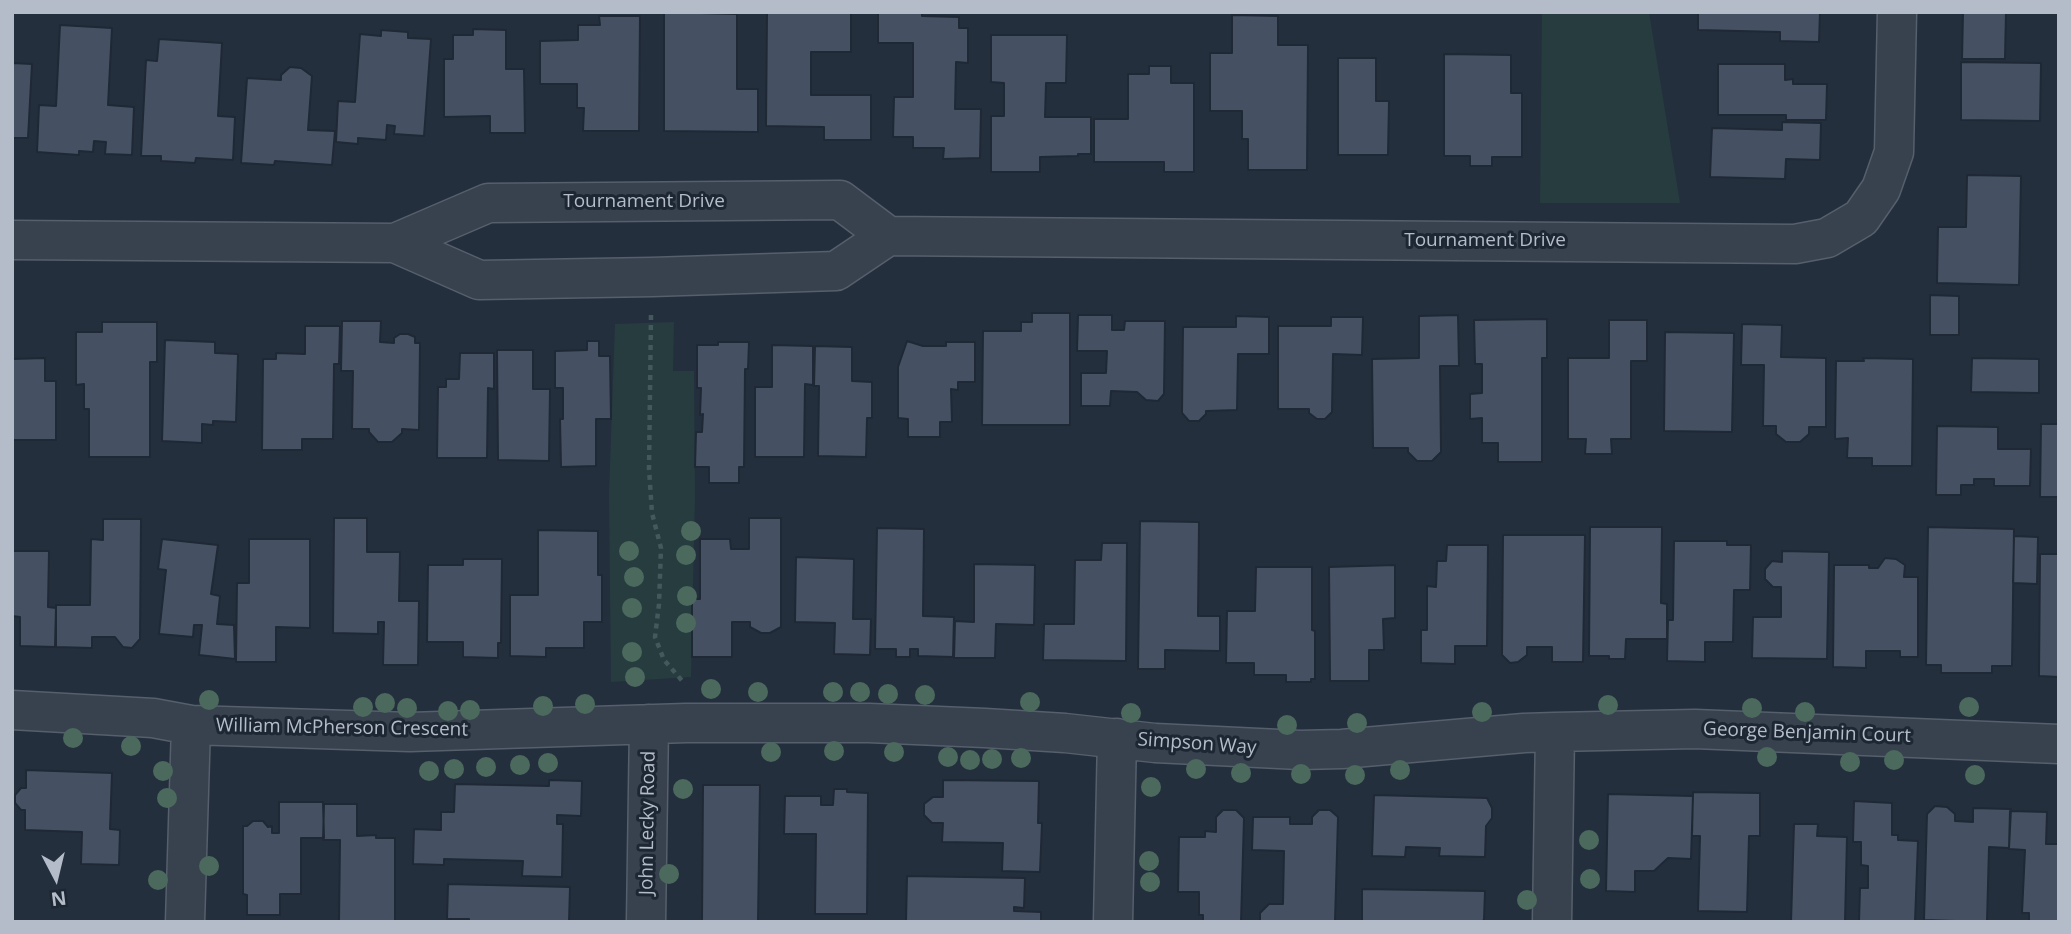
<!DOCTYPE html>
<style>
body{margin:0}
#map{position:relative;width:2071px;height:934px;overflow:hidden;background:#242f3e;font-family:"Open Sans",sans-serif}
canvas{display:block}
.frame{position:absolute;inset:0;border:14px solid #b4bcc9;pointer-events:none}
.north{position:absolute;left:21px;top:843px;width:70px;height:70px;-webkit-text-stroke:5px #1d2633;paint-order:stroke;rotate:173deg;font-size:19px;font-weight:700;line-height:28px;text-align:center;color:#b4bcc9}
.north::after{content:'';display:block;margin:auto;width:24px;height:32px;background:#b4bcc9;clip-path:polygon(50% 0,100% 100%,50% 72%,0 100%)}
</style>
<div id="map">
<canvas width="2071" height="934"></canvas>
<div class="frame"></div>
<div class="north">N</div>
</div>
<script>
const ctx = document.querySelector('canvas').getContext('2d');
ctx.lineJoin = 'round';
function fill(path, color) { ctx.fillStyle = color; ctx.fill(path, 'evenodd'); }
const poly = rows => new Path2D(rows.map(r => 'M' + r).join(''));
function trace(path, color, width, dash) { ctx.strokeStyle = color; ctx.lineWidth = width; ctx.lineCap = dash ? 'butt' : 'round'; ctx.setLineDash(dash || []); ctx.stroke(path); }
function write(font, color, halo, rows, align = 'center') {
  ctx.font = font + ' "Open Sans",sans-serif'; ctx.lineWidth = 6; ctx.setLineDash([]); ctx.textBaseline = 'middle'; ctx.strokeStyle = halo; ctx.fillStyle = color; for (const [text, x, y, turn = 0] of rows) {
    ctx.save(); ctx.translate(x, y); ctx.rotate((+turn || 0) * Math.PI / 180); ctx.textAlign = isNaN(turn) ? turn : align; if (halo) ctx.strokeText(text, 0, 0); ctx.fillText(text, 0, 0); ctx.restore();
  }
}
const green = poly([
 [1542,12,1649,12,1680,203,1540,203],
 [674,322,673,371,694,371,695,496,691,677,611,682,609,494,615,324]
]);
const building = poly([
 [664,12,737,14,737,89,758,89,758,132,664,131,664,12],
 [767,12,851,12,851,52,811,52,811,95,871,95,871,140,824,140,824,127,766,126,767,12],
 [878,12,922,12,922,16,959,17,959,28,968,28,968,63,956,62,955,109,981,109,980,158,943,159,944,148,913,148,913,137,893,137,894,97,913,97,913,43,878,43,878,12],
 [1698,12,1820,12,1819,42,1780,41,1780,32,1698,30,1698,12],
 [1963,12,2006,12,2005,59,1962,59,1963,12],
 [1232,15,1278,16,1278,45,1308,45,1307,170,1248,170,1248,139,1242,139,1242,111,1210,111,1210,53,1232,53,1232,15],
 [599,16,640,16,639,131,583,131,584,108,577,108,577,84,540,84,540,41,578,40,578,25,600,25,599,16],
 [60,25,112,28,108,105,134,107,132,155,105,154,106,142,94,141,93,152,79,151,79,155,37,152,39,105,56,106,60,25],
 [473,29,506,30,506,69,524,69,525,133,490,133,490,116,444,117,444,59,453,59,453,35,473,35,473,29],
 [381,30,408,32,408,38,431,39,424,136,394,134,395,126,387,125,386,140,358,138,358,144,336,142,338,101,355,102,360,34,381,36,381,30],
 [991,35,1067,35,1066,83,1046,83,1045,117,1091,117,1091,154,1078,154,1078,156,1040,157,1040,172,991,172,991,116,1004,116,1004,83,991,82,991,35],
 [159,39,222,43,218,116,235,117,233,160,196,158,195,163,161,161,161,156,141,156,146,60,157,61,159,39],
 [1444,54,1511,55,1511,93,1522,93,1522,157,1492,157,1492,166,1470,166,1470,156,1444,156,1444,54],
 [1338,58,1376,58,1376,101,1389,101,1388,155,1338,155,1338,58],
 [1961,62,2041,63,2040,121,1961,120,1961,62],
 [12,63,32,64,28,138,12,138,12,63],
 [1718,64,1785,64,1785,80,1793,79,1793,84,1827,84,1826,120,1786,120,1786,115,1718,115,1718,64],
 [1149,66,1171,66,1171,83,1194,83,1194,172,1164,172,1164,162,1094,162,1094,119,1128,119,1128,74,1149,74,1149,66],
 [290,67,301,68,312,76,308,130,335,131,332,165,275,161,274,165,241,163,247,78,281,80,281,75,290,67],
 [1782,122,1821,123,1820,160,1786,159,1785,179,1710,177,1712,128,1782,130,1782,122],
 [1967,175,2021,176,2019,285,1937,283,1938,227,1966,227,1967,175],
 [1930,295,1959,296,1959,335,1930,335,1930,295],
 [1032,313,1070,313,1070,425,982,425,983,331,1021,331,1021,322,1032,322,1032,313],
 [1078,315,1112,315,1112,330,1124,330,1125,321,1165,321,1164,394,1158,401,1146,400,1137,392,1111,391,1110,406,1081,406,1081,373,1106,373,1107,351,1077,351,1078,315],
 [1458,315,1459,366,1440,366,1441,452,1432,461,1417,461,1408,452,1408,448,1373,448,1372,359,1419,358,1419,316,1458,315],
 [1236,316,1269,317,1269,354,1238,354,1237,410,1206,411,1206,414,1199,421,1189,421,1182,413,1183,327,1236,327,1236,316],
 [1331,317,1363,317,1362,355,1333,354,1332,412,1325,419,1317,419,1309,413,1309,409,1278,409,1278,326,1331,326,1331,317],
 [1547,319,1547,358,1542,358,1542,462,1498,462,1498,443,1482,443,1482,418,1470,419,1470,394,1482,393,1482,364,1475,364,1474,320,1547,319],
 [1609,320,1647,320,1647,361,1631,361,1631,439,1611,439,1612,454,1585,454,1586,439,1568,439,1568,358,1609,358,1609,320],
 [342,321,381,321,380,342,394,343,394,338,400,334,408,334,415,337,415,343,420,343,419,430,402,429,402,433,392,442,378,442,369,432,369,429,352,429,353,371,341,371,342,321],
 [102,322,157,322,157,362,150,362,150,457,89,457,89,409,84,409,84,384,76,385,76,332,102,332,102,322],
 [1742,324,1782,325,1781,357,1826,358,1826,427,1809,427,1809,434,1800,442,1786,442,1776,434,1776,426,1763,426,1764,365,1741,365,1742,324],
 [305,326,340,326,339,364,334,364,333,439,302,439,302,450,262,450,263,359,276,359,276,353,305,354,305,326],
 [1665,332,1734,333,1732,432,1664,431,1665,332],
 [165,340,215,342,215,353,238,354,236,422,213,421,213,425,202,424,202,443,162,441,165,340],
 [587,341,599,341,599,356,610,356,611,419,596,419,596,466,561,467,560,419,563,419,563,388,555,388,555,351,587,350,587,341],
 [907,341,923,346,946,346,946,342,975,342,975,382,958,382,958,390,951,389,952,422,940,422,940,437,908,437,908,419,898,418,898,367,907,341],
 [718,342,749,342,748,369,745,369,744,467,739,467,739,483,709,483,709,467,695,467,696,432,702,432,703,414,700,415,701,388,697,388,697,345,718,345,718,342],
 [772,345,813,346,813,385,805,384,804,457,755,457,755,387,772,387,772,345],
 [815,346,852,347,852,381,872,382,872,418,867,418,866,457,818,456,819,386,814,386,815,346],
 [497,350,533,350,533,389,550,389,549,461,498,460,497,350],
 [460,353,494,353,494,389,488,388,487,458,437,458,438,387,446,387,446,379,459,379,460,353],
 [45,358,45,381,56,381,56,440,12,440,12,359,45,358],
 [1863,358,1913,359,1912,466,1872,466,1872,458,1847,458,1848,438,1835,439,1836,361,1864,361,1863,358],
 [1972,358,2039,359,2039,393,1971,392,1972,358],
 [2041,424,2059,424,2059,497,2040,497,2041,424],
 [1937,426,1998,427,1998,449,2031,449,2030,486,1994,486,1994,479,1974,479,1974,485,1961,485,1961,495,1936,495,1937,426],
 [334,518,367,518,367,552,400,552,399,601,419,601,418,665,383,665,384,622,378,622,378,634,333,633,334,518],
 [749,518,781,518,781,627,770,633,761,633,750,627,750,622,732,622,732,657,692,657,692,599,700,599,700,539,730,539,731,549,749,549,749,518],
 [103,519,141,519,140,639,132,648,123,647,115,637,92,637,92,648,56,647,56,605,90,605,91,539,103,540,103,519],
 [1140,521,1199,522,1198,616,1220,616,1220,651,1165,650,1165,669,1138,669,1140,521],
 [1590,527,1662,527,1661,603,1667,604,1667,639,1626,639,1625,659,1609,659,1609,656,1589,656,1590,527],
 [1928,527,2014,529,2012,666,1992,666,1992,673,1941,673,1941,665,1926,665,1928,527],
 [877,528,924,529,923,616,954,617,953,657,918,656,918,649,910,649,910,657,896,657,896,649,875,649,877,528],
 [538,530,598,531,598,575,602,575,602,622,584,622,584,648,546,648,546,657,510,656,510,595,538,595,538,530],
 [1503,535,1585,535,1583,662,1552,662,1552,647,1527,647,1527,655,1518,662,1510,663,1502,655,1503,535],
 [2014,536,2038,537,2037,584,2013,583,2014,536],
 [162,539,218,545,211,594,220,596,217,624,234,625,235,659,199,655,202,625,194,625,193,637,159,634,166,570,158,569,162,539],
 [249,539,310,539,310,628,276,627,276,662,236,662,237,583,249,583,249,539],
 [1674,541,1727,541,1727,545,1751,545,1750,590,1734,590,1733,642,1705,642,1705,662,1667,661,1668,620,1673,620,1674,541],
 [1102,543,1127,543,1126,661,1043,660,1044,624,1074,624,1075,560,1101,560,1102,543],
 [1447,545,1488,545,1487,646,1455,646,1455,664,1421,663,1421,630,1427,630,1427,586,1436,587,1437,561,1446,561,1447,545],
 [12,551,49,551,48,607,56,608,55,647,20,646,20,617,12,616,12,551],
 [1782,551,1829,552,1827,659,1752,658,1753,617,1781,617,1781,587,1773,587,1765,579,1765,569,1772,561,1782,562,1782,551],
 [2040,554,2059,554,2059,677,2039,676,2040,554],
 [796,557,854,559,853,619,871,619,870,655,834,654,835,623,795,622,796,557],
 [1885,558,1896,559,1905,565,1904,577,1918,577,1918,657,1900,657,1900,651,1866,651,1866,668,1833,667,1834,565,1869,565,1869,568,1878,568,1885,558],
 [463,559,502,559,501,643,498,643,498,658,463,657,463,642,427,642,428,565,463,565,463,559],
 [974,564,1035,565,1034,625,996,624,995,658,954,658,955,621,974,622,974,564],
 [1395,565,1395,618,1383,619,1384,650,1369,650,1369,681,1330,681,1329,567,1395,565],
 [1256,567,1312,567,1312,630,1315,631,1315,679,1311,679,1311,682,1286,682,1286,675,1254,675,1254,663,1226,663,1227,611,1255,611,1256,567],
 [26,770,112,773,110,829,120,830,119,865,81,864,82,832,25,830,25,810,21,810,15,803,15,795,21,788,26,788,26,770],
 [549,780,582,781,581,816,557,815,557,824,563,824,562,877,522,876,523,861,444,859,444,865,413,864,414,829,441,830,441,812,454,812,455,784,549,786,549,780],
 [943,780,1039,781,1038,823,1042,823,1040,872,1002,871,1003,843,942,842,943,823,932,823,924,815,924,804,933,797,943,797,943,780],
 [703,785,760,785,758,922,702,922,703,785],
 [834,789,847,789,847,792,868,793,867,914,815,914,816,834,784,834,785,796,821,796,821,805,833,805,834,789],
 [1693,792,1760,793,1760,836,1749,836,1747,912,1698,911,1700,836,1692,836,1693,792],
 [1608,794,1693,796,1691,859,1668,858,1654,871,1635,871,1635,892,1606,891,1608,794],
 [1374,795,1487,798,1492,808,1492,818,1486,826,1485,857,1439,856,1440,848,1406,847,1405,857,1372,856,1374,795],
 [1854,801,1892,803,1892,835,1898,835,1898,840,1918,841,1915,922,1859,922,1860,888,1868,888,1868,866,1861,865,1861,842,1853,842,1854,801],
 [279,802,323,802,324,838,301,838,301,894,280,894,280,915,247,915,247,895,243,894,243,826,247,826,253,821,263,821,268,827,272,826,272,833,279,833,279,802],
 [324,804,357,804,357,836,376,835,376,838,395,838,395,921,339,922,340,840,323,840,324,804],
 [1935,806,1947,807,1955,814,1955,821,1973,822,1973,808,2011,809,2009,848,1989,847,1987,922,1924,920,1927,814,1935,806],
 [1223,810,1236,810,1244,818,1241,922,1203,922,1203,915,1199,915,1199,892,1178,892,1179,837,1205,837,1205,831,1216,832,1216,817,1223,810],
 [1319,810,1330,810,1338,817,1335,922,1260,922,1260,913,1269,904,1283,904,1284,851,1252,850,1253,817,1290,817,1290,824,1312,824,1312,817,1319,810],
 [2010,811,2047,812,2046,844,2059,844,2059,922,2029,922,2029,913,2022,913,2025,850,2009,849,2010,811],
 [1794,824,1818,824,1817,836,1847,837,1845,922,1791,922,1794,824],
 [907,876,1025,878,1024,908,1014,907,1014,911,1041,912,1041,922,906,922,907,876],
 [448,884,570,887,569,922,469,922,469,919,447,919,448,884],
 [1362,889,1485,891,1484,920,1480,922,1362,922,1362,889]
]);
const path = poly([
 [651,315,649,469,652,513,661,548,659,604,655,637,664,660,685,684]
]);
const minor = poly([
 [12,240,395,243,479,280,652,277,836,271,888,236,1795,244,1827,238,1861,218,1881,189,1894,152,1897,12],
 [395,243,488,203,840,200,888,236],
 [12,710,153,718,191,725],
 [1555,732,1695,729,2059,744],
 [185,922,191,725,410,732,686,723,869,723,985,728,1065,733,1155,743,1300,750,1342,749,1524,733,1555,732,1552,922],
 [646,922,649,724],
 [1113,922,1117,738]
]);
const trees = [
 [691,531],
 [629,551],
 [686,555],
 [634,577],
 [687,596],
 [632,608],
 [686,623],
 [632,652],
 [635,677],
 [711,689],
 [758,692],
 [833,692],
 [860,692],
 [888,694],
 [925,695],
 [209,700],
 [1030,702],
 [385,703],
 [585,704],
 [1608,705],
 [543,706],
 [363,707],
 [1969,707],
 [407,708],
 [1752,708],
 [470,710],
 [448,711],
 [1482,712],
 [1805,712],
 [1131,713],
 [1357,723],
 [1287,725],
 [73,738],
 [131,746],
 [834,751],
 [771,752],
 [894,752],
 [948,757],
 [1767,757],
 [1021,758],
 [992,759],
 [970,760],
 [1894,760],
 [1850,762],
 [548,763],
 [520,765],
 [486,767],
 [454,769],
 [1196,769],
 [1400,770],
 [163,771],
 [429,771],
 [1241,773],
 [1301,774],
 [1355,775],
 [1975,775],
 [1151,787],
 [683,789],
 [167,798],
 [1589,840],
 [1149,861],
 [209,866],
 [669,874],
 [1590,879],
 [158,880],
 [1150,882],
 [1527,900]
];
const streetNames = [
 ["Tournament Drive",644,202],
 ["Tournament Drive",1485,241],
 ["William McPherson Crescent",342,728,1],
 ["George Benjamin Court",1807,733,2],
 ["Simpson Way",1197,744,4],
 ["John Lecky Road",648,823,-89]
];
fill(green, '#263c3f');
fill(building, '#455162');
trace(building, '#1f2835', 2);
trace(minor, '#565f6c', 41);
trace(path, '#44595c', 4.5, [5, 5]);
trace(minor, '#38414e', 38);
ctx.fillStyle = '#4b6a5d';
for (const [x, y] of trees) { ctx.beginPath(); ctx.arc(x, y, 10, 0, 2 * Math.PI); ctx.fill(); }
write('19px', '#b4bcc9', '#1d2633', streetNames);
</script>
